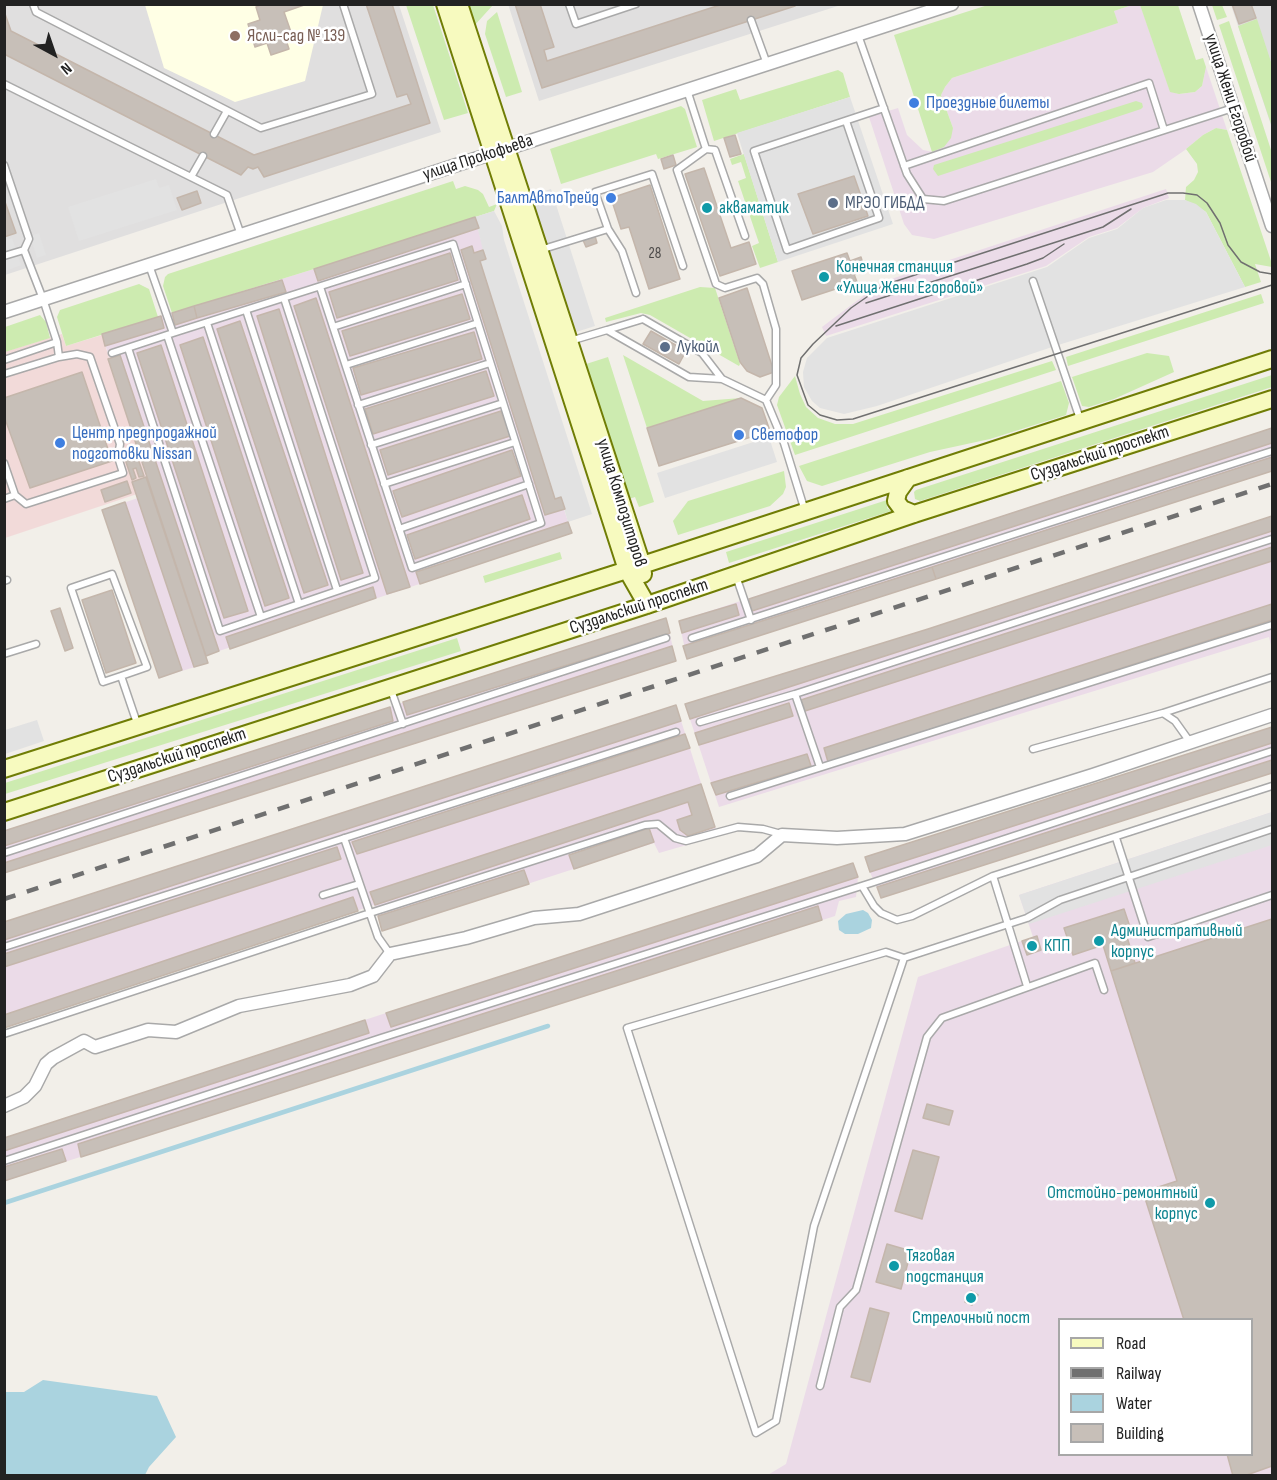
<!DOCTYPE html>
<meta charset="utf-8">
<style>
body{margin:0}
#map{position:relative;width:1277px;height:1480px;overflow:hidden;background:#f2efe9;font-family:"Sofia Sans Condensed",sans-serif}
canvas{display:block}
.frame{position:absolute;inset:0;border:6px solid #222;pointer-events:none}
.legend{position:absolute;left:1058px;top:1318px;width:195px;height:138px;box-sizing:border-box;background:#fff;border:2px solid #a7a7a7;margin:0;padding:8px 10px;list-style:none;font-size:18px;color:#222}
.legend li{display:flex;align-items:center;gap:12px;height:30px}
.legend b{width:30px;border:2px solid #a7a7a7}
.north{position:absolute;left:24px;top:24px;width:60px;height:60px;-webkit-text-stroke:4px #fff;paint-order:stroke;rotate:140deg;font-size:16px;font-weight:700;line-height:24px;text-align:center;color:#222}
.north::after{content:'';display:block;margin:auto;width:21px;height:27px;background:#222;clip-path:polygon(50% 0,100% 100%,50% 72%,0 100%)}
</style>
<div id="map">
<canvas width="1277" height="1480"></canvas>
<div class="frame"></div>
<ul class="legend">
<li><b style="height:8px;background:#f7fabf"></b>Road</li>
<li><b style="height:8px;background:#707070"></b>Railway</li>
<li><b style="height:16px;background:#aad3df"></b>Water</li>
<li><b style="height:16px;background:#c7bfb8"></b>Building</li>
</ul>
<div class="north">N</div>
</div>
<script>
const ctx = document.querySelector('canvas').getContext('2d');
ctx.lineJoin = 'round';
function fill(path, color) { ctx.fillStyle = color; ctx.fill(path, 'evenodd'); }
const poly = rows => new Path2D(rows.map(r => 'M' + r).join(''));
function trace(path, color, width, dash) { ctx.strokeStyle = color; ctx.lineWidth = width; ctx.lineCap = dash ? 'butt' : 'round'; ctx.setLineDash(dash || []); ctx.stroke(path); }
function write(font, color, halo, rows, align = 'center') {
  ctx.font = font + ' "Sofia Sans Condensed",sans-serif'; ctx.lineWidth = 5; ctx.setLineDash([]); ctx.textBaseline = 'middle'; ctx.strokeStyle = halo; ctx.fillStyle = color; for (const [text, x, y, turn = 0] of rows) {
    ctx.save(); ctx.translate(x, y); ctx.rotate((+turn || 0) * Math.PI / 180); ctx.textAlign = isNaN(turn) ? turn : align; if (halo) ctx.strokeText(text, 0, 0); ctx.fillText(text, 0, 0); ctx.restore();
  }
}
const residential = poly([
 [508,4,841,5,539,101],
 [4,5,399,5,441,132,5,275],
 [1231,5,1272,5,1272,128]
]);
const commercial = poly([
 [62,334,66,346,102,335,146,477,137,494,5,538,4,352]
]);
const industrial = poly([
 [1140,4,1170,91,1179,94,1195,92,1202,86,1206,67,1227,130,1216,128,1203,135,1185,150,1153,172,934,239,912,235,904,224,869,117,898,108,907,135,923,150,933,152,953,128,941,95,945,87,952,78,1117,23,1114,11,1132,5],
 [1166,189,1169,198,1143,208,1117,228,1089,237,1046,266,826,336,822,327,882,282],
 [475,217,486,259,480,261,572,533,219,651,206,656,208,663,159,678,102,510,138,498,132,482,146,477,102,334,314,269],
 [1272,428,1272,471,687,659,679,621],
 [1272,516,1272,649,1269,637,719,807,685,704,928,629],
 [666,618,676,661,5,873,4,831],
 [676,705,718,836,659,853,654,843,382,931,374,905,5,1028,4,923],
 [1272,728,1272,773,881,898,870,872,1139,772],
 [1272,812,1272,1475,766,1476,786,1464,918,977,1033,937,1019,895],
 [1060,1320,1252,1320,1252,1454,1060,1454],
 [853,863,858,877,856,897,839,901,835,916,5,1181,4,1138,386,1013]
]);
const education = poly([
 [145,5,323,5,305,81,235,102,164,68]
]);
const grass = poly([
 [467,4,493,5,474,26],
 [991,4,1132,5,1114,11,1118,23,952,78,945,87,941,95,953,128,951,138,944,147,932,152,894,35],
 [406,5,433,5,468,113,444,120],
 [1140,5,1178,5,1196,60,1203,58,1206,67,1202,86,1195,92,1179,94,1170,92],
 [1212,5,1222,5,1227,17,1217,20],
 [497,12,522,92,506,97,485,34,487,21],
 [1257,19,1272,65,1272,127,1238,26],
 [1229,21,1272,153,1272,185,1219,25],
 [838,70,843,73,850,97,714,141,702,100,736,89,740,100],
 [1136,101,1142,103,1143,107,1141,109,938,176,933,169,934,165],
 [681,106,685,109,697,147,658,159,656,154,561,184,550,149],
 [1216,128,1227,130,1272,264,1272,267,1255,264,1261,282,1245,287,1206,212,1185,200,1186,187,1194,180,1198,172,1197,164,1186,149,1203,135],
 [744,154,778,262,760,268,752,246,759,243,738,181,746,178,741,162,732,165,730,159],
 [453,181,456,189,465,186,478,190,483,194,489,207,497,204,494,211,314,269,172,313,163,286,165,277,168,274],
 [139,284,149,289,158,317,66,346,57,317,60,310],
 [700,287,715,288,740,364,739,366,650,315,641,313,606,322,605,318],
 [1261,294,1264,303,1068,366,1066,357],
 [40,315,46,322,50,338,5,352,5,327],
 [1147,353,1169,356,1174,372,1114,399,1089,407,1082,406,1072,377],
 [623,355,703,401,741,398,647,428],
 [608,357,654,502,639,507,635,497,626,500,583,365],
 [1052,361,1056,370,795,455,777,405,779,397,795,376,800,394,806,407,818,418,835,424,853,424],
 [1272,375,1272,387,920,501,915,499,914,492,916,490],
 [1061,381,1069,403,1066,415,990,439,930,452,822,486,807,481,799,466],
 [784,471,786,487,783,494,770,506,678,535,673,521,688,501],
 [887,500,887,508,891,511,729,563,726,552],
 [560,552,562,559,485,583,483,576],
 [457,638,461,651,5,794,5,783]
]);
const parking = poly([
 [850,97,893,224,778,262,737,133],
 [156,179,159,188,169,185,177,210,79,241,68,207],
 [551,189,595,326,573,333,530,196],
 [1166,200,1185,200,1196,204,1206,212,1245,287,1055,346,877,406,844,414,820,408,812,401,804,387,803,372,807,358,827,338,1047,267,1089,238,1117,229,1143,208],
 [494,211,502,226,504,240,592,514,568,522,561,498,555,499,480,261,485,259,475,217],
 [39,233,46,255,37,258,30,236],
 [12,238,21,265,5,271,4,241],
 [769,437,777,462,665,498,657,473],
 [37,720,44,741,5,754,5,730],
 [1272,812,1272,845,1029,924,1019,895]
]);
const water = poly([
 [863,910,868,913,872,920,871,928,858,934,845,934,839,930,838,921,846,914],
 [43,1380,157,1396,176,1437,149,1467,145,1475,5,1475,5,1392,24,1392]
]);
const stream = poly([
 [4,1203,548,1026]
]);
const building = poly([
 [263,4,307,4,284,12,292,35,285,37,289,49,271,55,267,43,255,47,248,24,260,20,256,7,263,4],
 [366,4,392,4,430,123,264,177,258,167,253,169,248,167,241,175,4,54,4,11,11,31,254,155,411,104,407,94,397,97,366,4],
 [515,4,540,4,554,47,544,50,547,61,723,4,794,4,795,6,542,88,515,4],
 [1232,4,1251,4,1256,18,1239,24,1232,4],
 [735,135,741,154,730,157,724,138,735,135],
 [673,155,676,165,664,169,661,159,673,155],
 [704,168,731,248,749,242,756,264,720,276,685,174,704,168],
 [854,176,868,216,813,234,798,194,854,176],
 [650,185,680,279,649,289,629,227,621,229,611,198,650,185],
 [197,191,201,203,182,210,177,198,197,191],
 [4,199,16,233,4,237,4,199],
 [475,217,479,228,318,281,314,269,475,217],
 [595,236,597,243,586,247,583,240,595,236],
 [472,246,474,253,483,250,486,259,480,261,555,499,561,497,565,509,545,515,461,250,472,246],
 [450,253,458,280,337,318,329,292,450,253],
 [847,253,850,261,861,257,865,271,854,274,857,282,802,300,792,271,847,253],
 [282,280,286,292,197,318,194,306,282,280],
 [747,288,774,372,760,377,747,371,740,362,719,298,747,288],
 [462,294,470,319,350,356,342,331,462,294],
 [316,298,410,587,387,594,294,306,316,298],
 [194,306,197,318,175,325,172,313,194,306],
 [279,309,363,573,341,580,257,316,279,309],
 [161,316,164,328,105,346,102,334,161,316],
 [240,321,328,585,304,593,217,329,240,321],
 [651,331,686,351,679,364,643,344,651,331],
 [474,332,482,359,361,395,353,368,474,332],
 [203,337,289,598,265,606,180,345,203,337],
 [161,345,248,611,224,618,137,353,161,345],
 [120,355,219,651,206,656,108,359,120,355],
 [486,371,494,396,373,434,365,409,486,371],
 [82,372,112,461,30,488,4,416,4,398,82,372],
 [741,398,762,408,770,431,659,466,647,428,741,398],
 [501,411,510,436,388,475,380,450,501,411],
 [1272,428,1272,443,752,611,749,599,1272,428],
 [512,450,521,476,402,517,393,491,512,450],
 [136,453,144,476,139,477,136,468,133,469,136,478,132,480,124,456,128,455,130,461,134,460,132,454,136,453],
 [1272,457,1272,471,936,579,932,567,1272,457],
 [146,477,208,663,194,667,132,482,146,477],
 [127,481,131,493,105,502,101,490,127,481],
 [522,495,530,519,415,559,407,535,522,495],
 [125,502,182,670,159,678,102,510,125,502],
 [1272,516,1272,531,690,719,685,704,928,629,1272,516],
 [568,522,572,533,420,584,416,572,568,522],
 [1272,547,1272,561,805,711,801,700,1272,547],
 [932,567,936,579,687,659,683,646,932,567],
 [373,587,376,598,230,649,226,637,373,587],
 [112,590,136,663,106,673,82,600,112,590],
 [736,604,739,615,682,633,679,621,736,604],
 [1272,604,1272,620,828,762,824,748,1272,604],
 [60,608,73,648,65,651,51,611,60,608],
 [666,618,670,633,407,715,403,702,666,618],
 [672,646,676,661,4,873,4,863,672,646],
 [789,703,793,716,699,745,695,733,789,703],
 [676,705,681,721,4,940,4,922,676,705],
 [390,707,393,721,4,846,4,831,390,707],
 [1272,727,1272,743,870,872,865,857,1272,727],
 [685,734,690,748,357,854,352,842,685,734],
 [807,754,811,766,716,795,711,783,807,754],
 [1272,760,1272,773,881,898,877,887,1272,760],
 [701,784,715,827,688,836,680,830,677,820,692,815,688,802,375,905,370,892,701,784],
 [649,828,654,842,574,869,569,855,649,828],
 [337,847,341,859,4,967,4,954,337,847],
 [853,863,858,877,391,1027,386,1013,853,863],
 [524,870,529,884,382,931,378,916,524,870],
 [353,897,358,911,4,1028,4,1015,353,897],
 [818,906,822,920,81,1157,78,1144,818,906],
 [1124,909,1133,936,1127,937,1135,963,1111,971,1103,945,1073,955,1064,928,1124,909],
 [1272,919,1272,1466,1244,1476,1233,1476,1227,1454,1252,1454,1252,1320,1184,1320,1143,1192,1177,1181,1111,971,1272,919],
 [1037,936,1041,950,1027,955,1022,941,1037,936],
 [365,1020,369,1033,4,1151,4,1138,365,1020],
 [927,1104,953,1111,949,1125,923,1118,927,1104],
 [62,1149,66,1161,4,1181,4,1167,62,1149],
 [913,1150,939,1157,922,1219,895,1211,913,1150],
 [887,1244,911,1251,901,1289,876,1282,887,1244],
 [971,1291,978,1295,972,1305,965,1302,971,1291],
 [870,1308,889,1313,870,1382,851,1377,870,1308]
]);
const lane = poly([
 [33,4,36,12,261,128,372,94,343,4],
 [569,4,576,24,636,4],
 [751,20,767,64],
 [858,35,907,174,923,199,944,201,1233,108],
 [4,84,227,195,241,235],
 [687,90,706,149,715,150,745,236],
 [846,121,879,218,787,250,754,151,884,108],
 [214,134,227,111],
 [706,149,677,170,716,284,725,288,757,278,763,284,776,329,776,385,766,400],
 [4,165,29,239,24,250,43,299,57,342,59,357],
 [904,166,1149,83,1164,130],
 [191,177,203,156],
 [540,250,608,229],
 [4,256,24,250],
 [1033,281,1080,419],
 [636,293,622,251,608,229,595,192,652,174,683,266],
 [246,310,337,590],
 [643,319,702,353,722,379,689,377,607,330,643,319],
 [207,323,299,604],
 [333,327,466,284],
 [173,333,453,244,541,523,412,568,320,287],
 [167,335,261,617],
 [570,341,607,330],
 [128,348,220,631,375,578,284,298],
 [112,353,173,333,149,265],
 [4,360,57,342],
 [346,365,478,323],
 [4,374,59,357,77,354,90,357,120,444,118,457,123,473,26,504,15,495,4,463],
 [722,379,766,400,784,443,805,511],
 [358,405,490,363],
 [371,445,503,403],
 [384,484,515,442],
 [4,499,15,495],
 [399,529,529,484],
 [736,576,751,620],
 [4,581,7,580],
 [692,638,1272,451],
 [4,654,36,644],
 [121,676,103,682,71,588,112,574,147,667,121,676,138,726],
 [391,690,403,724],
 [795,694,820,767],
 [1163,713,1272,677],
 [700,722,795,694,1272,539],
 [1033,749,1163,713,1175,721,1190,742],
 [730,796,1272,625],
 [344,838,378,937,390,954],
 [1116,838,1148,937,1272,895],
 [4,853,666,638],
 [993,876,1027,986],
 [862,886,874,906,881,913,897,920,912,916,993,876,1272,786],
 [323,895,359,884],
 [4,947,676,732],
 [904,958,814,1226,776,1421,756,1433,627,1028,886,952,904,958,1027,918,1060,900,1272,829],
 [4,1034,370,913,645,825,658,824,675,838,686,841,738,827,763,829,781,834],
 [4,1161,381,1038,871,883,1272,751],
 [820,1386,840,1307,856,1290,927,1037,942,1018,1095,963,1104,990]
]);
const street = poly([
 [1199,4,1272,226],
 [4,312,952,4],
 [4,1106,24,1097,35,1086,46,1064,53,1058,84,1041,95,1047,148,1030,176,1032,239,1006,350,985,373,976,390,954,466,938,534,918,579,914,757,856,782,835,837,838,905,834,1093,775,1272,715]
]);
const secondary = poly([
 [445,4,627,570,647,605],
 [459,4,642,565,643,574],
 [908,478,898,492,896,501,902,509,914,514],
 [4,769,627,570,1272,359],
 [4,812,647,605,914,514,1272,399]
]);
const tram = poly([
 [1272,274,1260,272,1241,262,1228,245,1220,223,1207,203,1197,195,1183,193,1168,193,884,285,851,308,813,344,801,358,797,375,808,405,820,415,837,420,853,419,1272,285],
 [866,303,1103,227,1131,209],
 [836,326,1027,264,1043,258,1064,244]
]);
const rail = poly([
 [4,899,1272,484]
]);
const markers = [
 [235,36,6,"#8d6e63"],
 [914,103,6,"#3f7fe0"],
 [611,198,6,"#3f7fe0"],
 [833,203,6,"#5c6f8a"],
 [707,208,6,"#0f9aa8"],
 [824,277,6,"#0f9aa8"],
 [665,347,6,"#5c6f8a"],
 [739,435,6,"#3f7fe0"],
 [60,443,6,"#3f7fe0"],
 [1099,941,6,"#0f9aa8"],
 [1032,946,6,"#0f9aa8"],
 [1210,1203,6,"#0f9aa8"],
 [894,1266,6,"#0f9aa8"],
 [971,1298,6,"#0f9aa8"]
];
const numberNames = [
 ["28",655,254]
];
const educationNames = [
 ["Ясли-сад № 139",247,36]
];
const streetNames = [
 ["улица Жени Егоровой",1230,98,72],
 ["улица Прокофьева",478,158,-18],
 ["Суздальский проспект",1100,454,-18],
 ["улица Композиторов",621,503,73],
 ["Суздальский проспект",639,607,-18],
 ["Суздальский проспект",177,756,-18]
];
const shopNames = [
 ["Проездные билеты",926,103],
 ["БалтАвтоТрейд",599,198,"right"],
 ["Центр предпродажной",72,433],
 ["подготовки Nissan",72,454],
 ["Светофор",751,435]
];
const serviceNames = [
 ["МРЭО ГИБДД",845,203],
 ["Лукойл",677,347]
];
const cultureNames = [
 ["акваматик",719,208],
 ["Конечная станция",836,267],
 ["«Улица Жени Егоровой»",836,288],
 ["Административный",1111,931],
 ["корпус",1111,952],
 ["КПП",1044,946],
 ["Отстойно-ремонтный",1198,1193,"right"],
 ["корпус",1198,1214,"right"],
 ["Тяговая",906,1256],
 ["подстанция",906,1277],
 ["Стрелочный пост",971,1318,"center"]
];
fill(residential, '#e0dfdf');
fill(commercial, '#f2dad9');
fill(industrial, '#ebdbe8');
fill(education, '#ffffe5');
fill(grass, '#cdebb0');
fill(parking, '#e2e2e2');
fill(water, '#aad3df');
trace(stream, '#aad3df', 4.5);
fill(building, '#c7bfb8');
trace(building, '#c4b6ab', 1.5);
trace(lane, '#a9a9a9', 9);
trace(street, '#a9a9a9', 15);
trace(secondary, '#707d05', 20);
trace(lane, '#fff', 6);
trace(street, '#fff', 12);
trace(secondary, '#f7fabf', 16);
trace(tram, '#707070', 1.5);
trace(rail, '#707070', 4.5, [12, 12]);
for (const [x, y, r, color] of markers) { const dot = new Path2D(); dot.arc(x, y, r, 0, 2 * Math.PI); ctx.fillStyle = color; ctx.fill(dot); trace(dot, '#fff', 2); }
write('15px', '#4b4948', null, numberNames);
write('18px', '#785e54', '#fff', educationNames, 'left');
write('18px', '#222', '#fff', streetNames);
write('18px', '#366cbe', '#fff', shopNames, 'left');
write('18px', '#4e5e75', '#fff', serviceNames, 'left');
write('18px', '#0d838f', '#fff', cultureNames, 'left');
</script>
